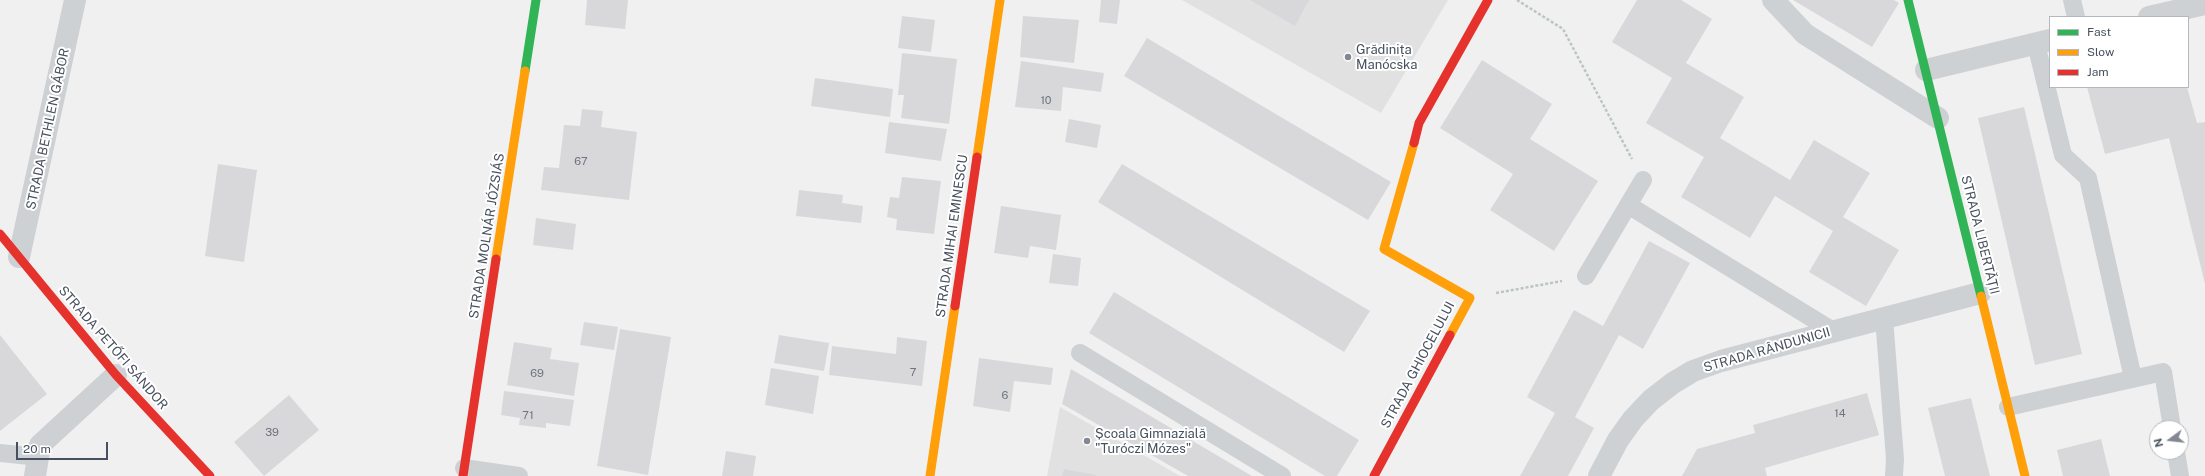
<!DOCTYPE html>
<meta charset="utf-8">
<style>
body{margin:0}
#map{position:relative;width:2205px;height:476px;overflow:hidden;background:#f1f0f0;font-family:"Public Sans",sans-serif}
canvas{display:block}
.legend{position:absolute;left:2049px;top:16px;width:140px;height:72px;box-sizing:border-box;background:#fff;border:1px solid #b5b9bf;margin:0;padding:5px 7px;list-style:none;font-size:12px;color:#46505e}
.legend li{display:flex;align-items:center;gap:8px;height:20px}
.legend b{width:20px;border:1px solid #b5b9bf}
.north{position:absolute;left:2149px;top:420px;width:40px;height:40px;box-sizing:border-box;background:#fff;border:1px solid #b5b9bf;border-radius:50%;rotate:255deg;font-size:11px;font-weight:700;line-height:16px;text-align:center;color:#46505e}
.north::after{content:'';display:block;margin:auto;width:14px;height:18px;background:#828891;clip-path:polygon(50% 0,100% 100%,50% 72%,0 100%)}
.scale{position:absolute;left:16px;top:442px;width:92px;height:18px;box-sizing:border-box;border:2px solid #46505e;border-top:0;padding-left:5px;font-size:12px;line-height:14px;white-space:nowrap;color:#46505e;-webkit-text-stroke:3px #fff;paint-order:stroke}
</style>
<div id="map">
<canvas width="2205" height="476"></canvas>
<ul class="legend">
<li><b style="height:5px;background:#30b455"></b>Fast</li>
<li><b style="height:5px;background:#ff9f0a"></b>Slow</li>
<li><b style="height:5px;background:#e5322d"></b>Jam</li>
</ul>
<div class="north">N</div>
<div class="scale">20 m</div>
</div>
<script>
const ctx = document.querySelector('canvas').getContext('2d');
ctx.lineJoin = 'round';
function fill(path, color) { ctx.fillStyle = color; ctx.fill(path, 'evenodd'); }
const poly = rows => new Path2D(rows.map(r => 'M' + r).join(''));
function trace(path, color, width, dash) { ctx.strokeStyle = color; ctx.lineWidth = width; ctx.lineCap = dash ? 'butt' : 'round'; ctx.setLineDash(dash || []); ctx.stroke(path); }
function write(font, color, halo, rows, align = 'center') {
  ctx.font = font + ' "Public Sans",sans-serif'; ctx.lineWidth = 4; ctx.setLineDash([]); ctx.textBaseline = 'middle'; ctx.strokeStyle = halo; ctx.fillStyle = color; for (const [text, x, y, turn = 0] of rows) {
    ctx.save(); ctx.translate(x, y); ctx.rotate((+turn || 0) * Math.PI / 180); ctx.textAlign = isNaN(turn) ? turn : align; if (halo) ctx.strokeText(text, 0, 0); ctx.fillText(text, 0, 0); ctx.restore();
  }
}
const education = poly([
 [1182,0,1448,0,1381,113],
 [1060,407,1180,476,1047,476]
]);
const building = poly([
 [587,0,628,0,625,29,585,25],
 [1101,0,1120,0,1117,24,1099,22],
 [1250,0,1309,0,1295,26],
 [1637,0,1681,0,1712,19,1686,63,1744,97,1720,138,1790,180,1814,140,1870,173,1843,217,1899,250,1866,306,1809,272,1833,231,1775,196,1750,238,1681,197,1704,157,1646,123,1672,78,1612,42],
 [1793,0,1894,0,1899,3,1872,47],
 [902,16,935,20,931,52,898,48],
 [1023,16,1079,20,1074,63,1020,57],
 [1147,38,1391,182,1368,220,1124,76],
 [902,53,957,59,949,124,901,118,904,95,898,95],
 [1482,60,1552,104,1530,139,1598,181,1554,251,1490,210,1513,174,1440,128],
 [1021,61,1104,73,1101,92,1063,87,1061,111,1015,107],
 [815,78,893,89,890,117,811,106],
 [2087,87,2187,87,2197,123,2205,122,2205,284,2169,138,2105,154],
 [2024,107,2082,354,2035,365,1978,118],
 [582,109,603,111,601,127,637,132,629,200,541,190,544,167,559,168,564,125,580,126],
 [1069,119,1101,125,1097,148,1065,142],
 [889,122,947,129,941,161,885,153],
 [218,164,257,170,244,262,205,256],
 [1122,164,1370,311,1344,352,1098,202],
 [902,177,941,181,934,234,896,230,897,219,887,217,890,197,899,198],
 [799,190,843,195,842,203,863,206,861,223,796,216],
 [1001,206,1061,215,1056,250,1030,246,1028,258,994,253],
 [536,218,576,224,573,250,533,245],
 [1649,241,1690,263,1643,349,1619,335,1575,417,1594,428,1568,476,1520,476,1555,413,1527,397,1574,310,1603,326],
 [1053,254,1081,258,1078,286,1049,283],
 [1114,292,1359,440,1337,476,1325,476,1089,333],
 [584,322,618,327,614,350,580,345],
 [620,329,671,337,648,475,597,466],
 [0,335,47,394,0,431],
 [779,335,829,343,824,371,774,363],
 [897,337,927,341,922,386,829,375,832,346,896,354],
 [514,342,552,348,550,359,579,363,574,396,507,385],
 [979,358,1053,368,1051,385,1014,381,1010,412,973,406],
 [771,368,819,376,813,414,765,405],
 [1071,369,1252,476,1188,476,1062,404],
 [504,391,574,400,570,426,546,423,546,428,519,425,520,418,501,415],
 [1867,393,1879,435,1765,468,1767,476,1682,476,1697,449,1755,433,1753,425],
 [289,395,319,430,264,476,234,442],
 [1971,398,1990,476,1945,476,1928,408],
 [2101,439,2110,476,2063,476,2057,450],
 [726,451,756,456,753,476,722,476],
 [1064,469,1096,475,1096,476,1062,476]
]);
const path = poly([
 [1517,0,1563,29,1632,159],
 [1496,293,1562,281]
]);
const lane = poly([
 [2072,0,2076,17],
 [2036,44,2063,155,2088,178,2133,378],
 [1628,205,1833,331],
 [1586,276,1643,180],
 [1884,318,1895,459,1894,476],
 [1080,353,1282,476],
 [2008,407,2163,372,2172,428],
 [2176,452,2180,476],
 [0,453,39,457],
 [464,468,519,476]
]);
const street = poly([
 [1773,0,1805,34,1938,118],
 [2149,17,2205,4],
 [1926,70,2050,40],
 [19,257,75,0],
 [35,476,40,445,116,375],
 [1599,476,1618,440,1633,419,1651,400,1673,383,1693,371,1721,361,1980,293]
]);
const fast = poly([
 [1908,0,1981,296],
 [525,71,536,0]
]);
const slow = poly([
 [1414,143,1384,249,1470,298,1450,335],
 [977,157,1000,0],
 [496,259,525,71],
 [1981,296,2025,476],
 [930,476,955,306]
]);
const jam = poly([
 [1414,143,1419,123,1488,0],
 [0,234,116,375,210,476],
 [955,306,977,157],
 [463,476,496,259],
 [1374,476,1450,335]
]);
const markers = [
 [1348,57,4,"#828891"],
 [1087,441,4,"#828891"]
];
const numberNames = [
 ["10",1046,101],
 ["67",581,162],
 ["7",913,373],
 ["69",537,374],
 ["6",1005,396],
 ["14",1840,414],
 ["71",528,416],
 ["39",272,433]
];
const poiNames = [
 ["Grădinița",1356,50],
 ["Manócska",1356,65],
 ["Școala Gimnazială",1095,434],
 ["\"Turóczi Mózes\"",1095,449]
];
const streetNames = [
 ["STRADA BETHLEN GÁBOR",48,129,-78],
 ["STRADA LIBERTĂȚII",1980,235,76],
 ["STRADA MOLNÁR JÓZSIÁS",487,236,-81],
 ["STRADA MIHAI EMINESCU",952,236,-82],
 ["STRADA PETŐFI SÁNDOR",113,348,49],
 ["STRADA RÂNDUNICII",1767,350,-16],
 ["STRADA GHIOCELULUI",1418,365,-62]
];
fill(education, '#e2e1e2');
fill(building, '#d8d8db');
trace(path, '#bac6c4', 2.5, [3, 2]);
trace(lane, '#ced1d4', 18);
trace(street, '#ced1d4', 22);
trace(fast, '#30b455', 9);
trace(slow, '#ff9f0a', 9);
trace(jam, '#e5322d', 9);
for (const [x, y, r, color] of markers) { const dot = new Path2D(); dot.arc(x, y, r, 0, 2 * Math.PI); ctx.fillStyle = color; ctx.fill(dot); trace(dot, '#fff', 1.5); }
write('11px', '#6c747e', null, numberNames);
write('13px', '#46505e', '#fff', poiNames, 'left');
write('13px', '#46505e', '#fff', streetNames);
</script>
